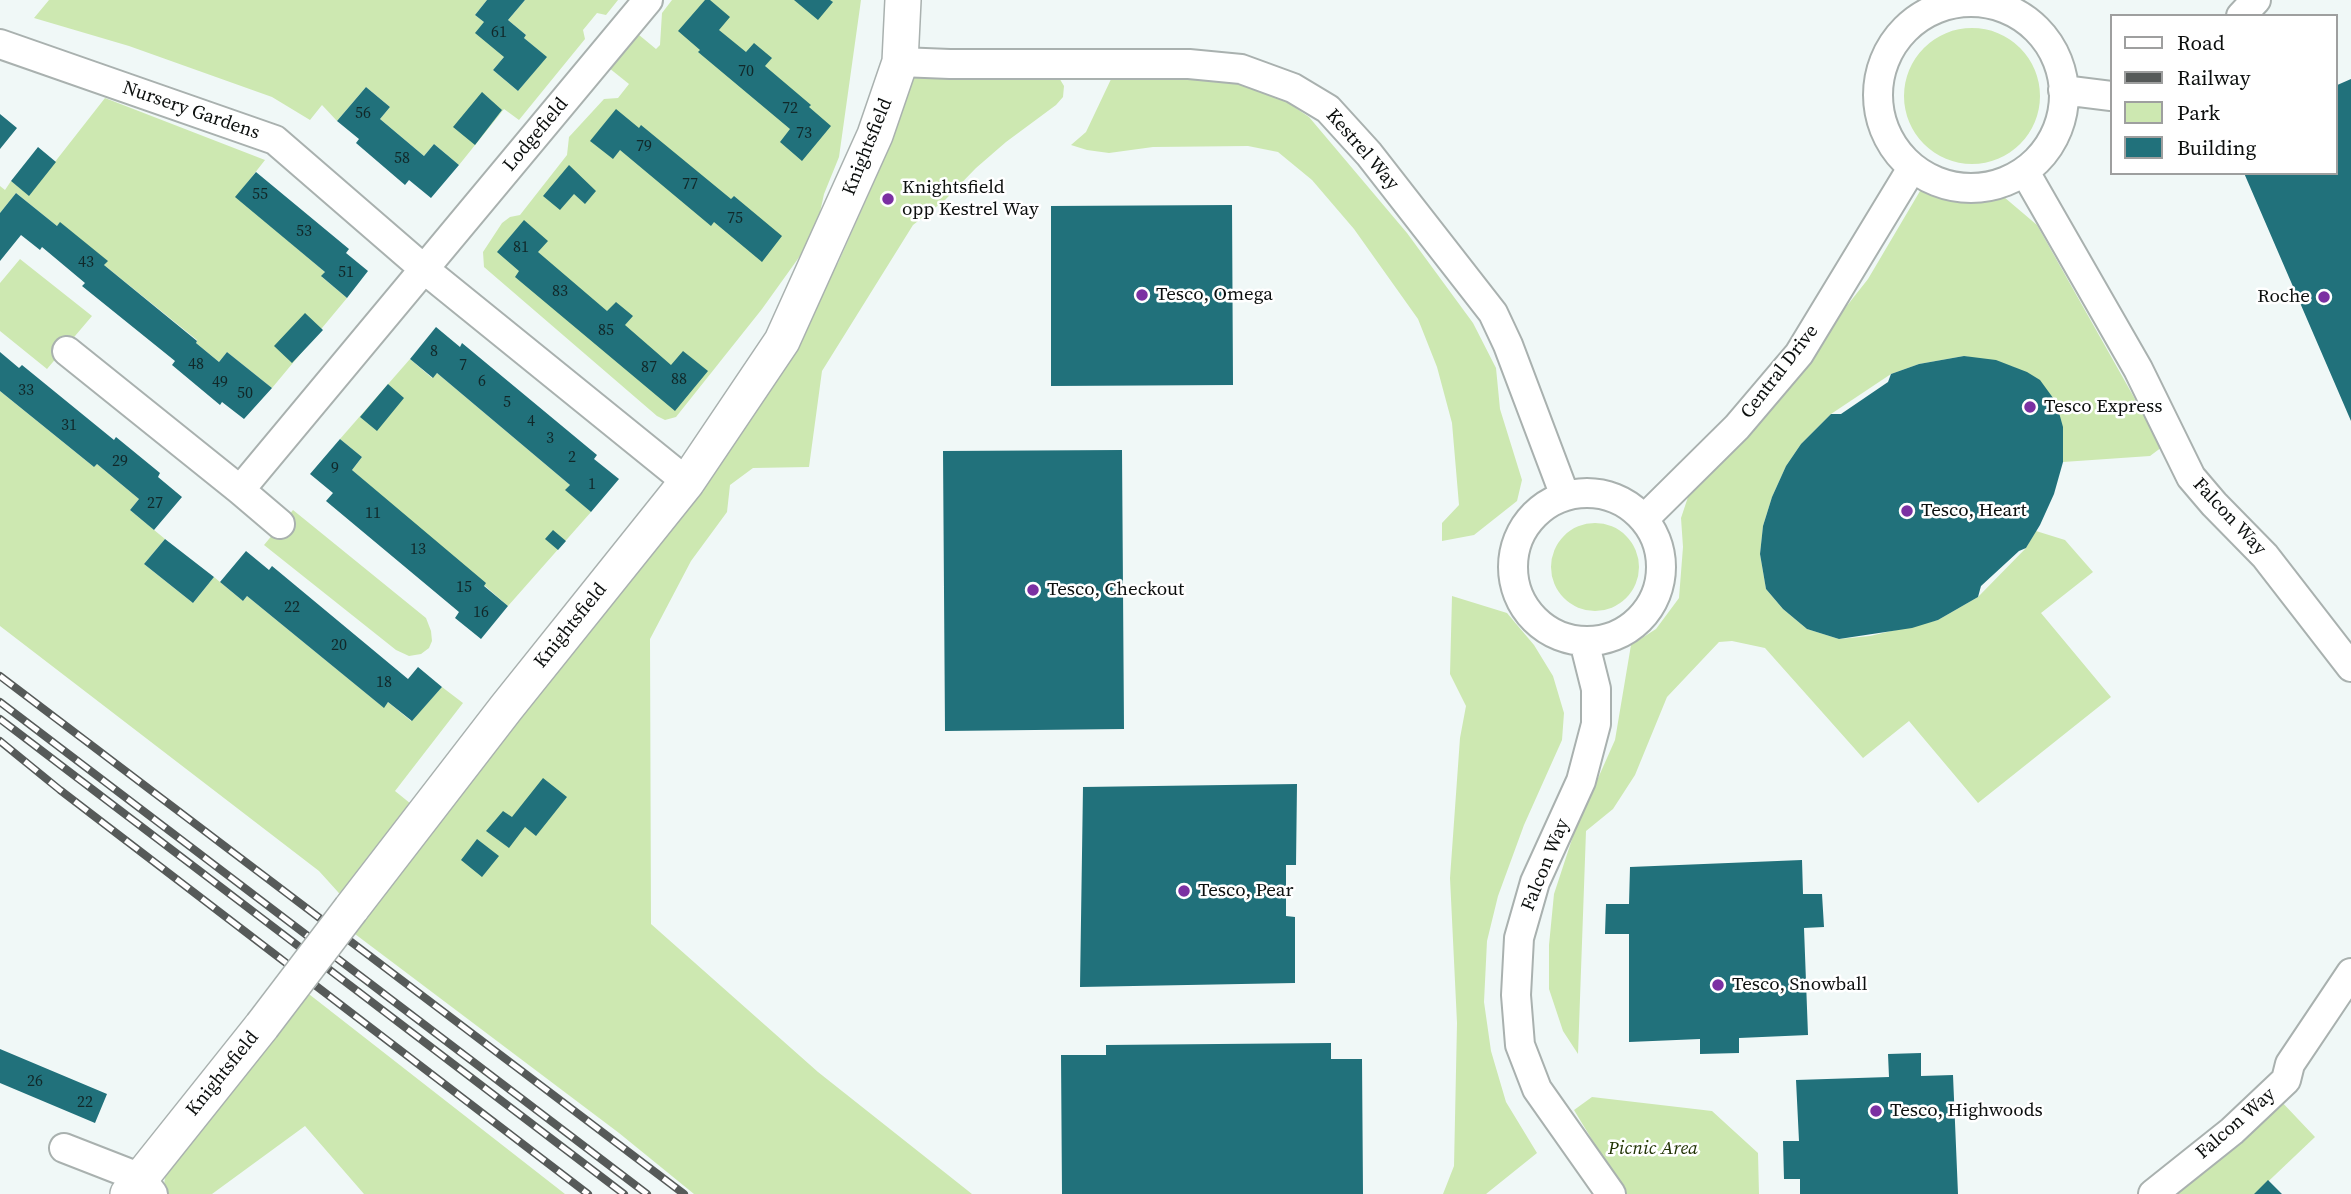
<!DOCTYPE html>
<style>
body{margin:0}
#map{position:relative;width:2351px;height:1194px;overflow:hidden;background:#f0f8f7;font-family:"Source Serif 4",serif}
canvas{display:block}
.legend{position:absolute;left:2110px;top:14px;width:228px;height:161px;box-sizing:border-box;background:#fff;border:2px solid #9e9f9f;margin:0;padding:9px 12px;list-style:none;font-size:21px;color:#0c0f0e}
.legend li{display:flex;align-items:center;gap:14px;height:35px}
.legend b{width:35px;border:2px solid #9e9f9f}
</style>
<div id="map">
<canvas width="2351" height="1194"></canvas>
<ul class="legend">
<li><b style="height:9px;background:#fff"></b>Road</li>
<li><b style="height:9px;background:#565a59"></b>Railway</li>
<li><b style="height:19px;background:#cde8b1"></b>Park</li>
<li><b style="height:19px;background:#21717b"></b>Building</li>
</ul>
</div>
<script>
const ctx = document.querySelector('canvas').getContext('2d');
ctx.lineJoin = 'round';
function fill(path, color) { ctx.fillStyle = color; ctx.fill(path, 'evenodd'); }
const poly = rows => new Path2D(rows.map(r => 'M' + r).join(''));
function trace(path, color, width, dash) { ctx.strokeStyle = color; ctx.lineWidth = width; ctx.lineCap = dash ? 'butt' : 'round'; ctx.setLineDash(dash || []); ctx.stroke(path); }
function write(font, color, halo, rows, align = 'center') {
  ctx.font = font + ' "Source Serif 4",serif'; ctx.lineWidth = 5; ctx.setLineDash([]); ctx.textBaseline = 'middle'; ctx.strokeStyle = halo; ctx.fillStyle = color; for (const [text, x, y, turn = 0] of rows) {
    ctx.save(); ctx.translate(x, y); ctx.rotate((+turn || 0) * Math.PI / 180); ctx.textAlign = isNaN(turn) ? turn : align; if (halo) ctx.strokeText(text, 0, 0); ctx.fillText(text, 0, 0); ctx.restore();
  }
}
const green = poly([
 [49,0,487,0,475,15,484,22,504,57,493,70,518,91,546,57,524,38,526,35,508,20,525,0,618,0,606,15,597,13,583,30,585,39,519,120,504,109,459,165,434,144,424,156,380,119,390,107,366,87,337,121,322,105,310,120,272,97,129,46,34,18],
 [672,0,861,0,839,157,824,194,815,235,762,309,676,417,665,420,657,416,484,267,483,252,502,223,510,217,520,215,567,155,569,137,604,99,618,98,629,84,599,60,627,25,656,49,660,45,662,13],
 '1904 96a68 68 0 1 1 136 0a68 68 0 1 1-136 0Z',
 [913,68,1058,76,1064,86,1063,97,1056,105,1006,142,976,168,945,200,913,225,822,371,809,467,753,468,730,485,727,512,691,561,650,639,651,924,818,1072,972,1194,694,1194,619,1133,351,931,814,300,838,263,875,180],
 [1183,74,1238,81,1278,96,1309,117,1407,233,1473,323,1496,368,1500,409,1522,480,1517,501,1474,535,1442,541,1442,523,1459,505,1452,423,1437,367,1418,319,1354,229,1312,180,1278,152,1248,146,1153,147,1109,153,1087,150,1071,145,1086,132,1113,75],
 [105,98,265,160,236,197,325,272,322,277,347,298,272,388,227,352,219,362,196,343,197,340,104,265,107,261,60,223,57,226,16,193,0,213,0,186,5,190,11,181,29,195],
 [1920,191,2004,197,2037,225,2162,447,2150,456,2063,462,2056,402,2014,367,1964,356,1919,364,1891,374,1831,414,1801,444,1786,466,1772,497,1763,526,1760,554,1766,589,1783,609,1807,629,1839,639,1870,636,1938,620,1978,597,2026,548,2036,531,2065,540,2093,572,2041,613,2111,697,1978,803,1909,721,1863,758,1765,648,1732,641,1719,642,1667,697,1635,775,1613,809,1586,831,1578,1054,1563,1031,1549,989,1549,945,1554,894,1575,830,1615,740,1631,645,1656,629,1679,598,1683,547,1681,518,1692,485,1787,382,1868,279],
 [20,259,92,316,47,369,0,331,0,283],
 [410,359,432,378,437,373,570,485,566,490,591,512,508,606,352,470,362,457,340,439],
 [0,391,94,467,97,464,139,499,130,510,165,539,144,564,193,603,214,577,243,601,247,596,383,707,388,702,411,721,442,687,463,703,395,791,416,808,347,902,319,871,0,626],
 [293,510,426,618,431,631,432,641,429,648,421,654,409,656,396,650,264,545],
 '1551 567a44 44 0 1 1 88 0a44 44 0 1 1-88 0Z',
 [1452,596,1507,613,1534,645,1553,676,1564,713,1562,740,1524,825,1498,896,1487,941,1484,1002,1491,1051,1506,1102,1537,1153,1486,1194,1443,1194,1454,1166,1457,1023,1450,878,1460,738,1466,706,1450,674],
 [305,991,565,1194,364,1194,305,1126,212,1194,167,1194,164,1186,166,1167],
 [1592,1097,1712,1111,1758,1153,1759,1194,1625,1194,1574,1110],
 [2279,1099,2315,1137,2255,1194,2173,1194]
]);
const building = poly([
 [487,0,525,0,508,20,526,35,524,38,547,57,518,91,493,70,504,57,475,33,484,22,475,15],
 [705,0,710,0,730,17,719,30,746,52,754,43,772,58,765,66,811,105,809,107,831,126,802,161,780,142,790,129,698,52,700,50,678,31],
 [794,0,830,0,833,2,818,20],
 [2351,79,2351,421,2244,173,2335,173,2335,86],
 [366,87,390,107,380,119,424,156,434,144,459,165,431,198,409,180,405,185,356,143,359,139,337,121],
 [482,92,502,110,475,145,453,127],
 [616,109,639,128,641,125,731,199,734,196,782,236,762,262,714,222,711,226,620,150,613,159,590,141],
 [0,114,17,128,0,149],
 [38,147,56,162,29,196,11,181],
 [569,165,596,191,585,204,574,194,560,210,543,196],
 [256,172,349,249,346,253,368,271,347,298,321,276,325,272,235,197],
 [16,193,57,226,60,222,108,261,104,265,197,341,196,343,219,362,227,352,272,388,244,419,222,402,220,405,172,365,175,361,82,286,85,283,42,247,40,250,21,235,0,261,0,213],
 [1232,205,1233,385,1051,386,1051,206],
 [524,220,548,241,538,252,607,311,616,302,633,316,625,325,671,365,683,351,708,371,675,411,515,277,519,271,497,252],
 [305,313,323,330,292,363,274,346],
 [436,327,460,347,462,343,597,455,594,459,619,479,591,512,565,490,570,485,437,373,433,378,410,359],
 [0,352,19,368,22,365,114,440,116,437,160,473,158,477,182,497,154,530,130,510,139,499,97,464,94,467,0,391],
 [1964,356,1996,360,2027,372,2040,380,2056,402,2063,427,2063,462,2054,494,2040,525,2026,548,2019,551,1981,586,1978,597,1938,620,1912,628,1839,639,1807,629,1783,609,1766,589,1760,554,1763,526,1772,497,1786,466,1801,444,1831,414,1841,414,1888,382,1891,374,1919,364],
 [388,384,404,398,377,431,360,417],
 [340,439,362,457,352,470,486,583,484,586,508,606,481,639,455,618,459,612,326,501,333,493,310,474],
 [1122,450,1124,729,945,731,943,451],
 [553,530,566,541,558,550,545,539],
 [165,539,214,577,193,603,144,564],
 [246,551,269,570,272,566,408,679,418,667,442,687,412,721,388,702,384,708,247,596,243,601,220,582],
 [543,778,567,797,536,836,525,827,509,848,486,831,503,811,512,817],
 [1297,784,1296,865,1286,865,1286,916,1295,917,1295,983,1080,987,1083,787],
 [477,839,499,856,482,877,461,860],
 [1802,860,1803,894,1822,894,1824,927,1804,928,1808,1035,1739,1038,1739,1053,1700,1054,1700,1039,1629,1042,1629,934,1605,934,1606,904,1629,904,1630,867],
 [1331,1043,1331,1059,1362,1059,1363,1194,1062,1194,1061,1055,1106,1055,1106,1045],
 [0,1049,107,1094,95,1123,0,1083],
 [1921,1053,1921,1076,1953,1075,1958,1194,1800,1194,1800,1179,1784,1179,1783,1141,1799,1141,1796,1080,1889,1077,1888,1054],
 [2268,1180,2282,1194,2254,1194]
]);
const minor = poly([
 '1878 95a93 93 0 1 1 186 0a93 93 0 1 1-186 0Z',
 [2241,16,2256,0],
 [0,44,275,140,424,269,687,482],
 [900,62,950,64,1189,64,1241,69,1293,88,1328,109,1369,154,1493,313,1508,345,1565,496],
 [2063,90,2111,96],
 [2025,172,2138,369,2191,477,2214,504,2265,556,2351,667],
 [67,351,240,490,648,0],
 [240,490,280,524],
 '1513 567a74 74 0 1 1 148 0a74 74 0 1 1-148 0Z',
 [1644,519,1737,427,1799,354,1912,168],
 [1584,641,1596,689,1596,724,1581,781,1535,882,1519,938,1516,995,1520,1045,1537,1089,1611,1194],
 [64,1148,141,1178,153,1194],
 [2153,1194,2232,1131,2286,1080,2290,1064,2351,973]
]);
const tertiary = poly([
 [351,909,506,708,687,482,782,341,875,135,900,62,903,0],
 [128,1194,262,1026]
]);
const rail = poly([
 [0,676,684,1194],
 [0,702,647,1194],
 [0,719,624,1194],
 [0,741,60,790,588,1194]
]);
const tertiaryBridge = poly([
 [262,1026,351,909]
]);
const markers = [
 [888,199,7,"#7b30a2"],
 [1142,295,7,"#7b30a2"],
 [2324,297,7,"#7b30a2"],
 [2030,407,7,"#7b30a2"],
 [1907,511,7,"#7b30a2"],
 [1033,590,7,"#7b30a2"],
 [1184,891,7,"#7b30a2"],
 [1718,985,7,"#7b30a2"],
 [1876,1111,7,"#7b30a2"]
];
const numberNames = [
 ["61",499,33],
 ["70",746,72],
 ["72",790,109],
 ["56",363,114],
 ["73",804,134],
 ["79",644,147],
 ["58",402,159],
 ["77",690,185],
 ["55",260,195],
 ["75",735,219],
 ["53",304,232],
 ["81",521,248],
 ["43",86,263],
 ["51",346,273],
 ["83",560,292],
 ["85",606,331],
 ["8",434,352],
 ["48",196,365],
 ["7",463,366],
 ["87",649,368],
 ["88",679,380],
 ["6",482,382],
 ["49",220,383],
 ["33",26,391],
 ["50",245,394],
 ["5",507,403],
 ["4",531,422],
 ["31",69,426],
 ["3",550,439],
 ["2",572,458],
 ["29",120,462],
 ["9",335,469],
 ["1",592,485],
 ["27",155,504],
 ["11",373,514],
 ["13",418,550],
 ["15",464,588],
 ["22",292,608],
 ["16",481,613],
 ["20",339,646],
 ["18",384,683],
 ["26",35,1082],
 ["22",85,1103]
];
const streetNames = [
 ["Nursery Gardens",191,111,19],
 ["Lodgefield",536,135,-50],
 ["Knightsfield",868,147,-68],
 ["Kestrel Way",1362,150,49],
 ["Central Drive",1780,372,-52],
 ["Falcon Way",2229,517,47],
 ["Knightsfield",571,626,-51],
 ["Falcon Way",1546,865,-68],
 ["Knightsfield",223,1074,-51],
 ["Falcon Way",2236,1124,-41]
];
const poiNames = [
 ["Knightsfield",902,188],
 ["opp Kestrel Way",902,210],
 ["Tesco, Omega",1156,295],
 ["Roche",2310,297,"right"],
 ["Tesco Express",2044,407],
 ["Tesco, Heart",1921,511],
 ["Tesco, Checkout",1047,590],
 ["Tesco, Pear",1198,891],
 ["Tesco, Snowball",1732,985],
 ["Tesco, Highwoods",1890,1111]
];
const parkNames = [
 ["Picnic Area",1653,1149]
];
fill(green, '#cde8b1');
fill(building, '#21717b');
trace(minor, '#a9b1af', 32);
trace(tertiary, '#a9b1af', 38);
trace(minor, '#fff', 28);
trace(tertiary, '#fff', 35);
trace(rail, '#565a59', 8);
trace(rail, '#fff', 5, [16]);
trace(tertiaryBridge, '#a9b1af', 38, []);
trace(tertiaryBridge, '#fff', 35);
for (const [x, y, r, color] of markers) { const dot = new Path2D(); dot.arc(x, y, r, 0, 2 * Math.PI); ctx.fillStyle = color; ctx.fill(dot); trace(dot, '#fff', 2.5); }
write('16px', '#112829', null, numberNames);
write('19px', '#0c0f0e', '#fff', streetNames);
write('19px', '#0c0f0e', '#fff', poiNames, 'left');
write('italic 19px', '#1f3202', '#fff', parkNames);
</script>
